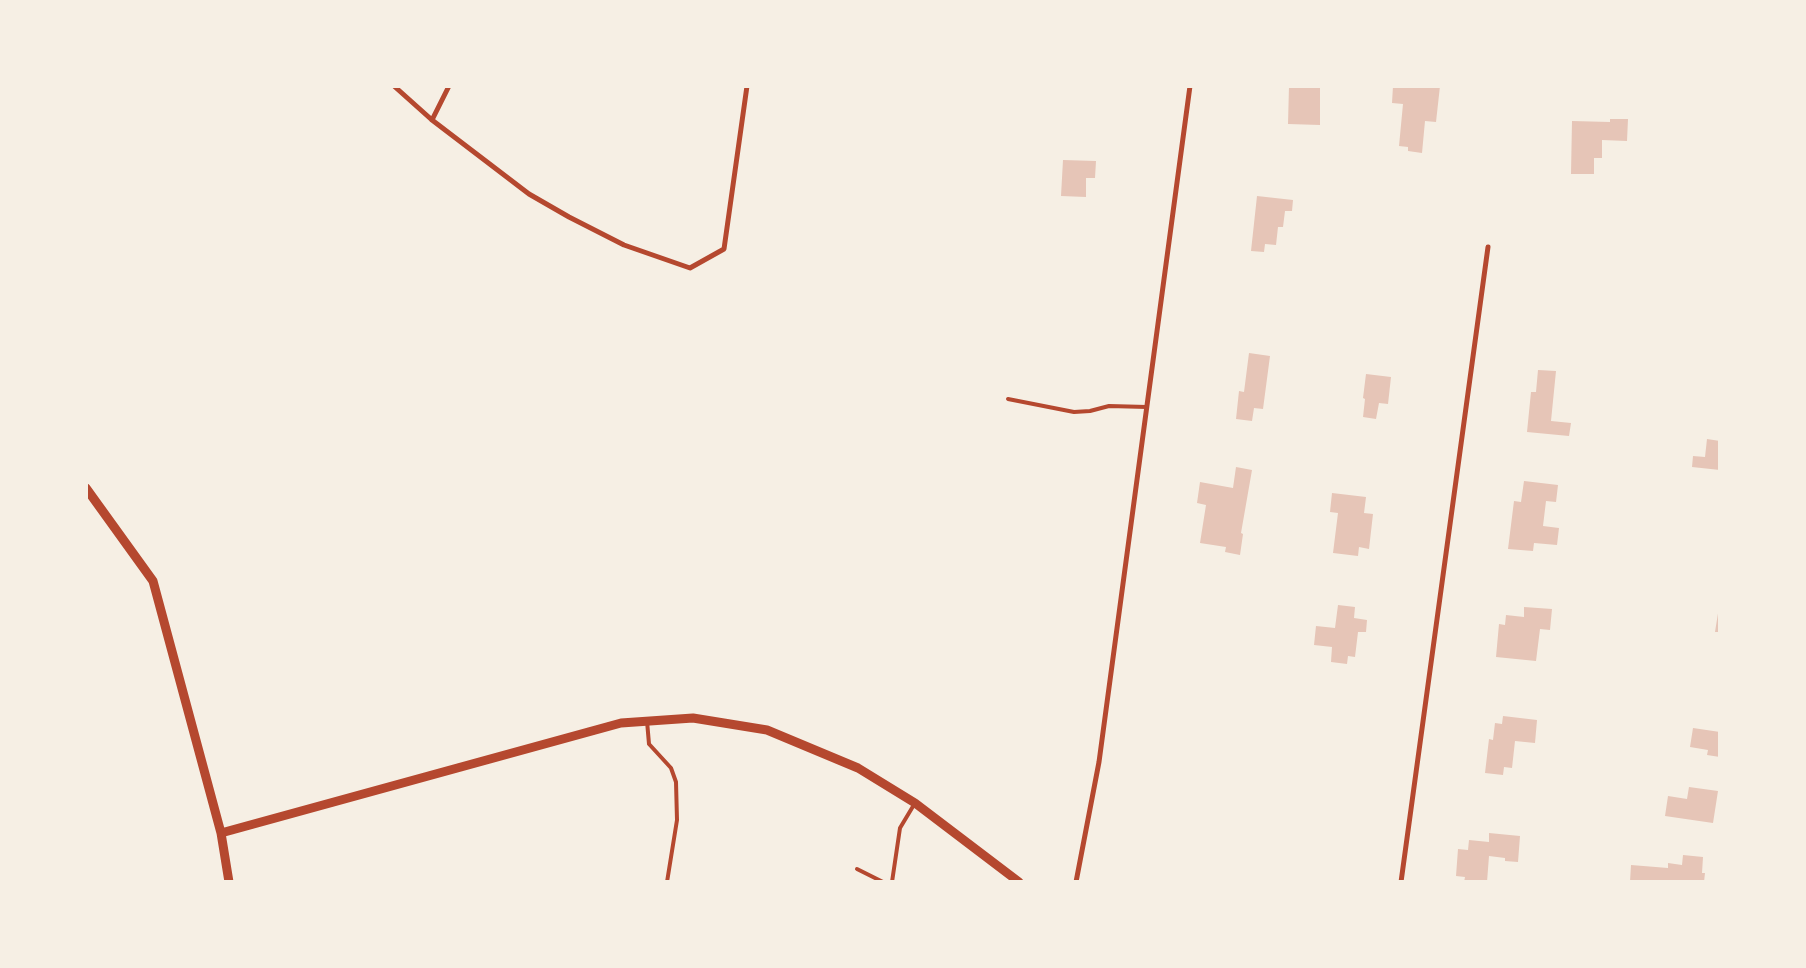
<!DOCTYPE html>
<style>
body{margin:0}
#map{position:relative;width:1806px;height:968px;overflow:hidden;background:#f6efe4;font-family:"Golos Text",sans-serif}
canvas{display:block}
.frame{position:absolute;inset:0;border:88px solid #f6efe4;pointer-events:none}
</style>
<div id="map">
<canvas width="1806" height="968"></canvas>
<div class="frame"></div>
</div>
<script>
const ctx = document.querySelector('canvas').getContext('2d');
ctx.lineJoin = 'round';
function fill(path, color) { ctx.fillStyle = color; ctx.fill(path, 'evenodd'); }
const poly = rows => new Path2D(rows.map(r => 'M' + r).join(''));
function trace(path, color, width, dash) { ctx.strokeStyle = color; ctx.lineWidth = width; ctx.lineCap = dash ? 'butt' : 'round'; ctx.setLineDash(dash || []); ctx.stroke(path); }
const building = poly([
 [1289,86,1320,88,1320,125,1288,124],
 [1393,86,1440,86,1436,122,1425,121,1422,153,1408,151,1408,147,1399,146,1403,104,1392,103],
 [1610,119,1628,119,1627,141,1602,140,1602,158,1594,158,1594,174,1571,174,1572,121,1610,122],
 [1063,160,1096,161,1095,178,1086,178,1086,197,1061,196],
 [1257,196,1293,200,1292,211,1285,211,1283,227,1278,227,1276,245,1265,244,1264,252,1251,251],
 [1249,353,1270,356,1263,409,1254,408,1252,421,1236,419,1239,391,1244,392],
 [1538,370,1556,371,1551,421,1571,423,1569,436,1527,432,1531,392,1536,392],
 [1366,374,1391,377,1388,404,1379,403,1376,419,1363,417,1365,399,1363,398],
 [1707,439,1720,441,1720,470,1692,467,1693,456,1705,457],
 [1236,467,1252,470,1241,533,1243,534,1240,555,1225,552,1226,547,1200,543,1206,505,1197,503,1200,482,1233,488],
 [1524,481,1558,485,1556,502,1546,501,1543,526,1559,528,1557,545,1534,543,1533,551,1508,549,1514,501,1521,502],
 [1332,493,1366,497,1364,513,1373,514,1369,549,1359,547,1358,556,1333,553,1338,513,1330,512],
 [1338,605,1355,607,1354,618,1367,620,1366,632,1358,632,1355,657,1348,656,1347,664,1331,662,1332,647,1314,645,1316,626,1335,628],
 [1524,607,1552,609,1550,630,1540,629,1536,661,1496,657,1499,624,1505,625,1506,615,1524,617],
 [1719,607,1720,608,1720,632,1715,632],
 [1503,716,1537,720,1535,743,1515,741,1512,768,1504,767,1503,775,1485,773,1489,739,1493,740,1495,723,1502,724],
 [1693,728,1720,732,1720,757,1707,755,1708,750,1690,747],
 [1689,787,1718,791,1713,823,1665,816,1668,796,1687,799],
 [1489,833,1520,836,1518,862,1505,861,1505,858,1489,856,1487,882,1464,882,1465,877,1456,876,1458,849,1468,850,1469,840,1489,842],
 [1683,855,1703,857,1702,873,1705,873,1704,882,1630,882,1631,865,1668,868,1668,863,1682,865]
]);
const service = poly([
 [1008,399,1074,412,1090,411,1109,406,1147,407],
 [647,721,649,744,671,768,676,782,677,820,667,882],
 [857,869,883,882],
 [892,882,900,828,915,803]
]);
const minor = poly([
 [394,86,432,120,529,194,569,217,624,245,690,268,724,249,747,86],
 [432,120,449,86],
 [1076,882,1099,762,1190,86],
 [1401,882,1488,247]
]);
const tertiary = poly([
 [86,488,153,581,221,833,229,882],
 [221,833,621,723,693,718,767,730,858,768,915,803,1019,882]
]);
fill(building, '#e6c5b7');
trace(service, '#b5482f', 4);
trace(minor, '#b5482f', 5);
trace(tertiary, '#b5482f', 9);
</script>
